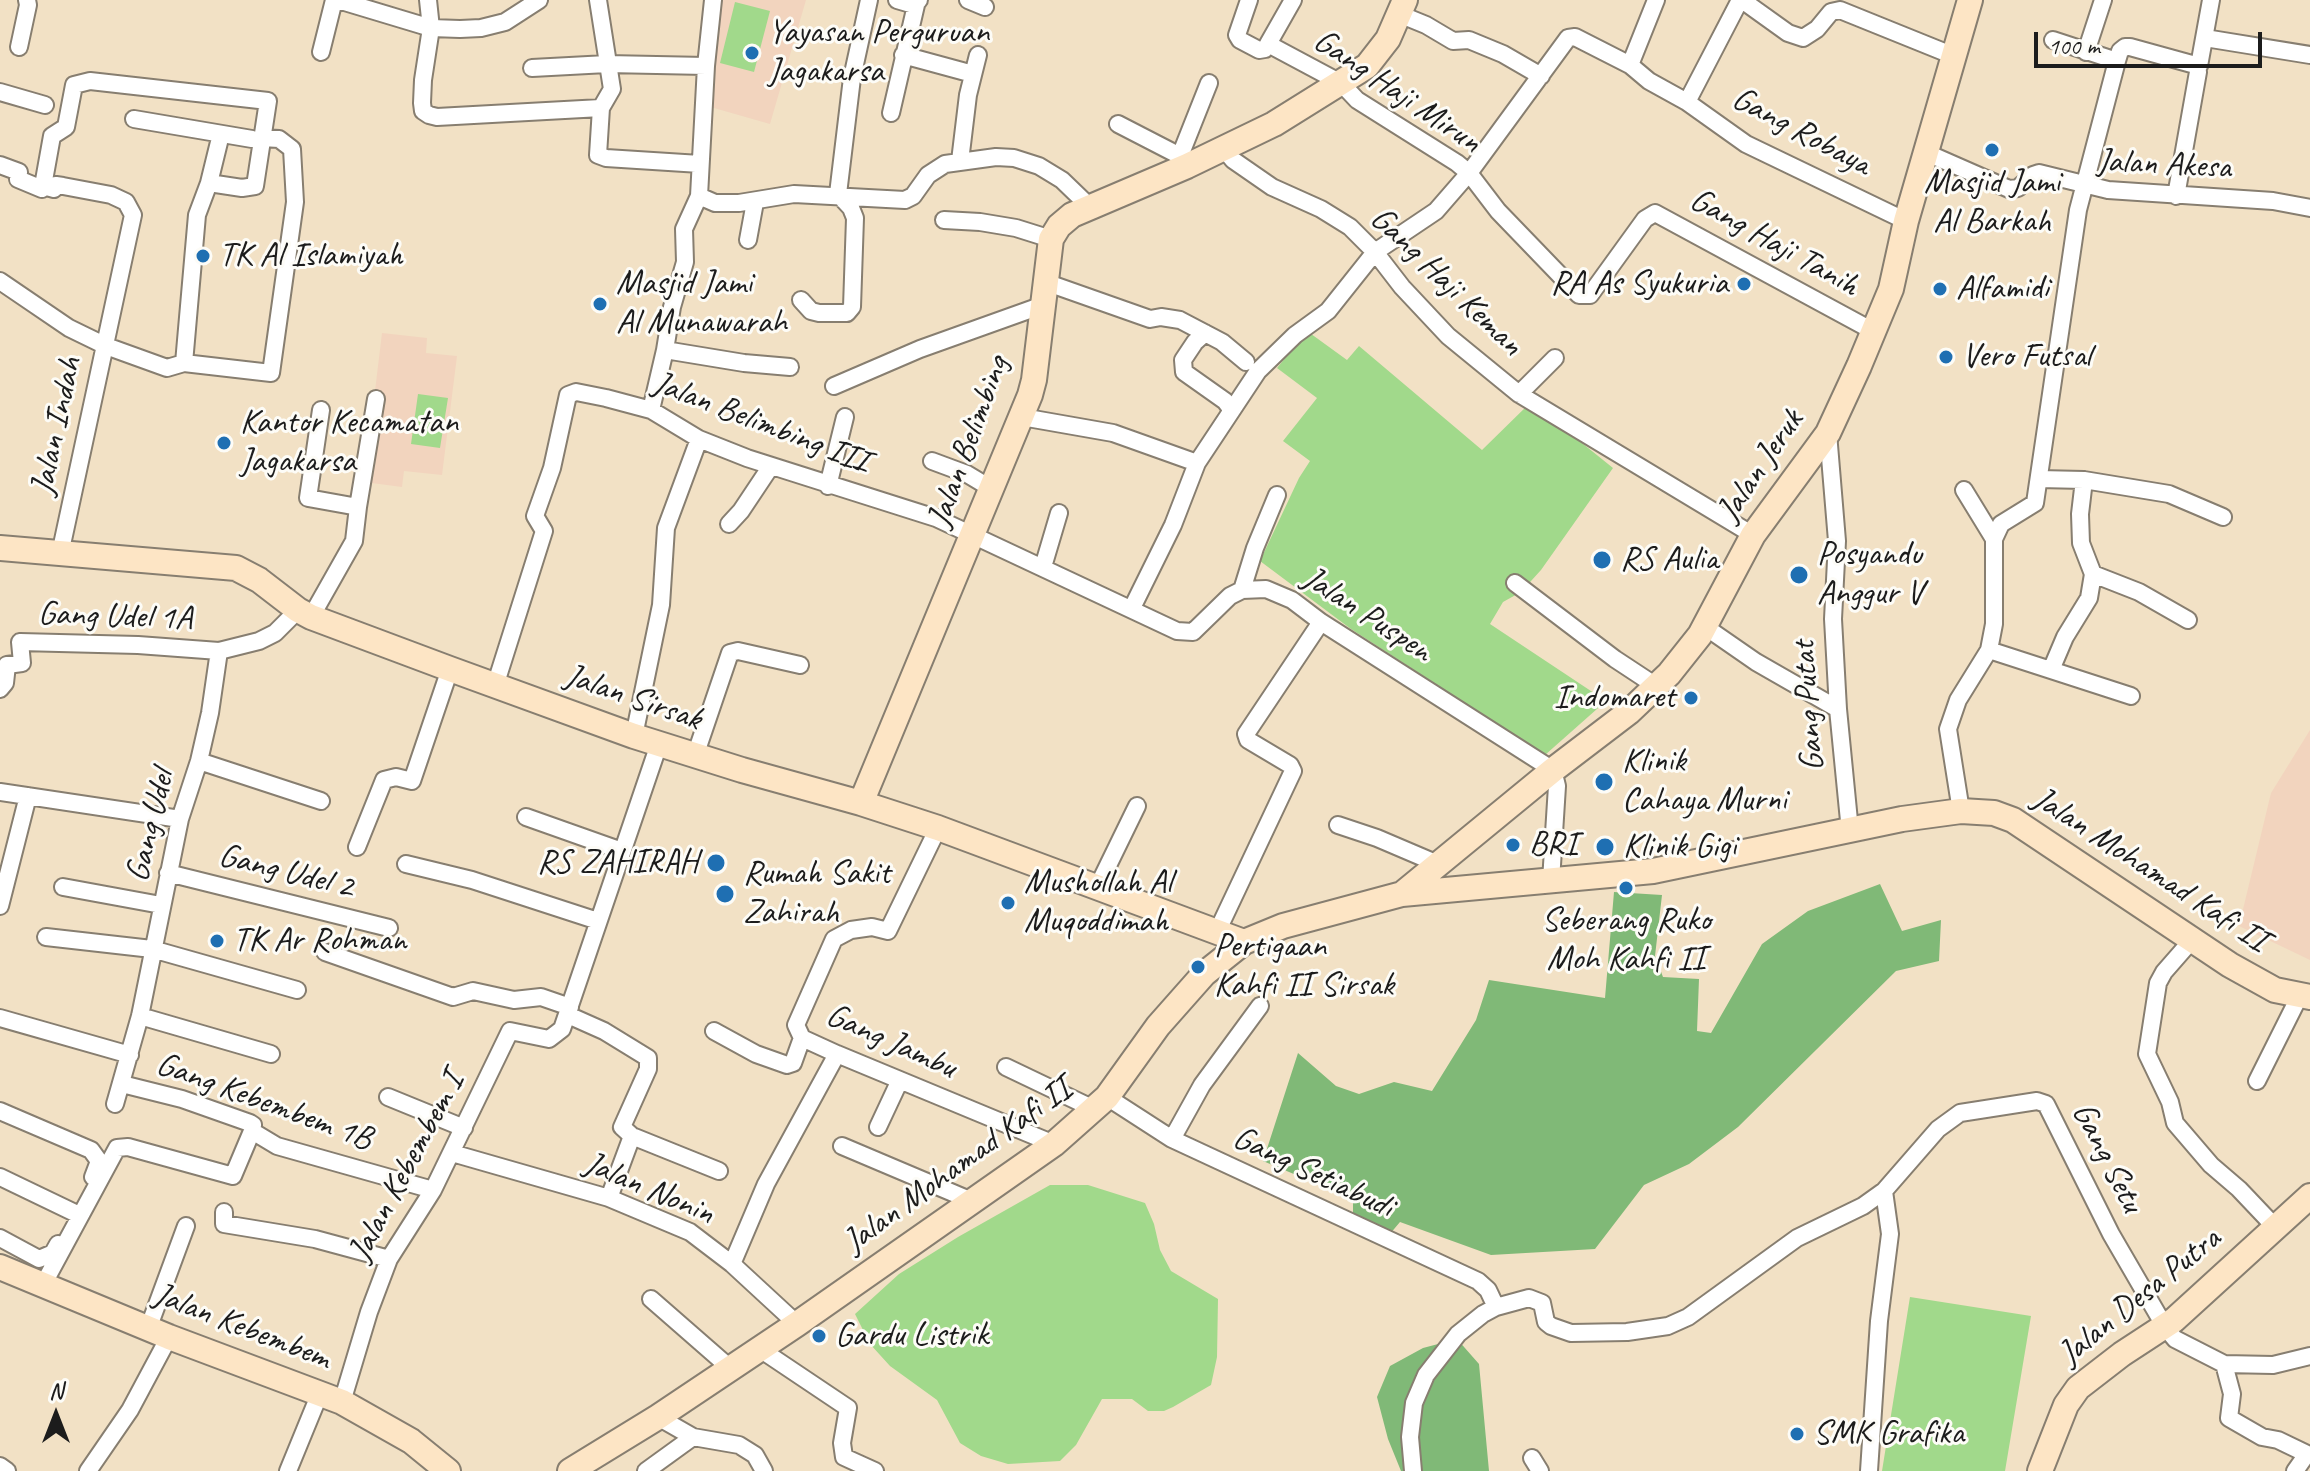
<!DOCTYPE html>
<style>
body{margin:0}
#map{position:relative;width:2310px;height:1471px;overflow:hidden;background:#f2e1c5;font-family:Caveat,sans-serif}
canvas{display:block}
.north{position:absolute;left:16px;top:1375px;width:80px;height:80px;-webkit-text-stroke:6px #fdfcf7;paint-order:stroke;rotate:0deg;font-size:22px;font-weight:700;line-height:32px;text-align:center;color:#1c1c1c}
.north::after{content:'';display:block;margin:auto;width:28px;height:36px;background:#1c1c1c;clip-path:polygon(50% 0,100% 100%,50% 72%,0 100%)}
.scale{position:absolute;left:2034px;top:32px;width:228px;height:36px;box-sizing:border-box;border:4px solid #1c1c1c;border-top:0;padding-left:10px;font-size:24px;line-height:28px;white-space:nowrap;color:#1c1c1c;-webkit-text-stroke:6px #fdfcf7;paint-order:stroke}
</style>
<div id="map">
<canvas width="2310" height="1471"></canvas>
<div class="north">N</div>
<div class="scale">100 m</div>
</div>
<script>
const ctx = document.querySelector('canvas').getContext('2d');
ctx.lineJoin = 'round';
function fill(path, color) { ctx.fillStyle = color; ctx.fill(path, 'evenodd'); }
const poly = rows => new Path2D(rows.map(r => 'M' + r).join(''));
function trace(path, color, width, dash) { ctx.strokeStyle = color; ctx.lineWidth = width; ctx.lineCap = dash ? 'butt' : 'round'; ctx.setLineDash(dash || []); ctx.stroke(path); }
function write(font, color, halo, rows, align = 'center') {
  ctx.font = font + ' Caveat,sans-serif'; ctx.lineWidth = 6; ctx.setLineDash([]); ctx.textBaseline = 'middle'; ctx.strokeStyle = halo; ctx.fillStyle = color; for (const [text, x, y, turn = 0] of rows) {
    ctx.save(); ctx.translate(x, y); ctx.rotate((+turn || 0) * Math.PI / 180); ctx.textAlign = isNaN(turn) ? turn : align; if (halo) ctx.strokeText(text, 0, 0); ctx.fillText(text, 0, 0); ctx.restore();
  }
}
const built = poly([
 [719,0,806,0,770,124,707,106],
 [382,333,427,338,426,353,457,356,442,475,404,471,402,487,364,482],
 [2310,730,2310,960,2239,926,2271,793]
]);
const green = poly([
 [735,2,770,11,754,72,720,63],
 [1307,331,1347,360,1359,346,1482,450,1531,402,1613,468,1541,570,1521,592,1503,602,1490,624,1606,701,1545,755,1351,629,1260,561,1299,478,1310,461,1283,441,1317,398,1277,368],
 [418,394,448,398,440,448,411,444],
 [1050,1185,1088,1185,1145,1203,1154,1224,1160,1250,1171,1271,1218,1299,1217,1357,1211,1385,1173,1407,1164,1411,1148,1411,1132,1399,1102,1399,1076,1445,1060,1461,1008,1464,981,1456,960,1443,937,1400,890,1366,870,1344,855,1314,899,1274,958,1237],
 [1910,1297,2031,1316,2005,1471,1882,1471]
]);
const forest = poly([
 [1880,884,1902,931,1941,920,1939,961,1896,971,1738,1127,1689,1164,1644,1185,1595,1249,1491,1255,1400,1222,1389,1235,1353,1217,1353,1199,1263,1161,1298,1053,1336,1086,1359,1094,1394,1082,1432,1091,1476,1020,1489,980,1605,998,1614,892,1662,895,1655,956,1663,977,1699,979,1697,1031,1711,1033,1762,944,1808,911],
 [1457,1339,1479,1364,1489,1471,1401,1471,1388,1439,1377,1397,1390,1366,1423,1348]
]);
const street = poly([
 [338,0,431,28,460,29,481,28,505,22,539,0],
 [428,0,431,28,423,80,422,103,423,111,429,115,437,117,601,108],
 [598,0,612,89,601,108,598,155,606,158,700,164],
 [897,0,914,5,919,0],
 [968,0,985,7],
 [1249,0,1237,35,1240,40,1259,50,1265,49,1268,44],
 [1293,0,1268,44,1341,83,1357,100,1457,163,1469,173,1498,211,1579,295,1590,295,1645,219,1655,213,1873,331],
 [1742,0,1788,33,1803,38,1817,29,1831,12,1840,10,1954,56],
 [1399,14,1426,25,1453,41,1469,40,1503,54,1541,76],
 [2205,38,2310,55],
 [2053,40,2117,61,2120,51,2125,47,2130,47,2199,66,2211,0],
 [19,47,28,5,27,0],
 [321,52,334,0],
 [2086,52,2103,0],
 [903,55,973,74],
 [1630,65,1649,81,1687,102,1746,144,1906,221],
 [532,68,607,64,706,66],
 [0,92,45,105],
 [1687,102,1740,0],
 [891,113,916,5],
 [134,119,252,139],
 [1118,124,1182,157,1187,166],
 [1224,149,1233,160,1272,187,1321,209,1350,227,1375,252,1402,287,1448,336,1519,394,1753,535],
 [1927,153,2009,189,2018,188,2033,175,2039,173,2108,190,2273,201,2310,208],
 [1180,156,1209,83],
 [960,161,968,95,978,55],
 [0,165,19,172,18,179,42,189,43,186,54,189,56,185,63,186,111,195,126,202,133,215,60,554],
 [43,186,52,136,66,127,74,85,90,81,268,101,255,186,242,188,209,183],
 [699,196,715,203,739,203,794,194,905,200,913,196,928,175,945,164,996,157,1014,158,1039,166,1062,180,1090,207],
 [2176,196,2198,72],
 [944,220,980,222,1016,228,1051,239],
 [748,240,755,202],
 [0,281,69,328,106,346,167,368,184,363,197,215,209,183,221,134],
 [1045,282,1150,319,1161,317,1180,320,1222,342,1246,362],
 [801,300,811,311,819,313,847,313,852,307,855,218,851,208,838,194,852,78,869,0],
 [1205,333,1195,342,1183,360,1184,372,1225,401,1231,409],
 [665,350,744,363,790,367],
 [184,363,271,373,295,202,292,149,279,139,262,138],
 [834,386,920,349,1043,305],
 [1519,394,1555,358],
 [651,410,665,350,672,307,685,262,684,229,699,196,706,66,713,0],
 [1022,417,1113,433,1197,463],
 [1828,433,1837,541,1833,619,1838,709,1850,831],
 [932,461,967,474,992,489],
 [2039,479,2084,480,2169,494,2223,517],
 [828,486,845,417],
 [1964,490,1994,539],
 [358,507,376,399],
 [729,524,741,511,771,466],
 [1043,567,1059,513],
 [2093,574,2139,592,2188,620],
 [1515,583,1615,659,1656,686],
 [1242,590,1255,548,1277,495],
 [1132,608,1173,525,1197,463,1258,371,1295,335,1328,311,1375,252,1436,211,1469,173,1568,38,1575,37,1630,65,1656,0],
 [311,617,354,541,358,507,308,498,321,410],
 [1704,626,1756,662,1838,709],
 [1989,650,2131,696],
 [2051,670,2065,637,2089,598,2093,574,2081,543,2080,514,2084,480],
 [495,686,544,531,535,516,552,468,568,395,576,392,606,398,651,410,699,439,747,458,936,518,1177,631,1193,632,1230,596,1242,590,1266,589,1292,600,1321,622,1553,770,1557,786,1551,881],
 [0,689,5,683,7,665,22,663,20,642,138,645,219,651],
 [634,736,661,605,666,528,699,439],
 [695,756,730,653,738,651,800,665],
 [199,761,321,801],
 [0,792,180,819],
 [1961,811,1948,729,1958,700,1989,650,1994,624,1994,539,2001,524,2035,503,2078,210,2117,61],
 [526,817,622,851],
 [1338,825,1377,838,1438,864],
 [938,828,888,931,872,927,851,930,834,939,796,1025,802,1038,837,1054,1054,1144],
 [357,847,384,780,396,777,412,781,450,669],
 [406,864,472,880,598,921],
 [168,873,389,928],
 [1098,886,1137,806],
 [63,887,161,905],
 [0,906,28,796],
 [1217,932,1293,771,1290,765,1248,740,1246,734,1321,622],
 [46,937,152,949,297,990],
 [2192,940,2164,972,2158,983,2147,1054,2170,1102,2175,1123,2211,1165,2239,1189,2276,1228],
 [325,952,453,997,473,991,514,1000,541,997,570,1007],
 [568,1015,604,1031,648,1058,648,1069,622,1127,632,1136,719,1171],
 [140,1016,271,1054],
 [0,1018,130,1055],
 [714,1031,756,1054,787,1065,793,1063,802,1038],
 [1006,1067,1096,1110],
 [2257,1081,2300,995],
 [122,1084,182,1099,250,1123,253,1125,252,1131,277,1146,433,1190],
 [388,1097,464,1128],
 [1107,1097,1172,1139,1478,1281,1488,1290,1496,1307],
 [115,1104,140,1016,180,819,199,761,210,713,219,651,259,641,275,633,298,610],
 [0,1111,91,1150,99,1161,93,1177],
 [878,1127,900,1080],
 [1172,1139,1202,1085,1260,1006],
 [842,1146,972,1201],
 [452,1153,609,1198,690,1232,732,1264,797,1324],
 [0,1177,75,1213],
 [609,1198,632,1136],
 [224,1212,224,1224,315,1239,389,1259],
 [0,1238,39,1259,53,1253,58,1244],
 [732,1264,766,1184,837,1054],
 [43,1285,117,1148,128,1147,233,1176,252,1131],
 [651,1299,730,1368],
 [148,1329,186,1226],
 [760,1349,848,1408,842,1443,844,1457,875,1471],
 [2224,1364,2232,1394,2229,1418,2262,1437,2278,1440,2307,1454,2295,1471],
 [342,1402,369,1312,389,1259,433,1190,510,1031,549,1039,562,1029,659,744],
 [658,1417,693,1437,739,1445,755,1455,764,1471],
 [1532,1458,1540,1471],
 [0,1466,7,1471],
 [88,1471,130,1410,169,1337],
 [288,1471,320,1393],
 [646,1471,693,1437],
 [1413,1471,1410,1437,1414,1403,1426,1375,1458,1334,1483,1314,1496,1307,1529,1298,1542,1303,1546,1322,1551,1326,1571,1333,1627,1332,1668,1326,1688,1317,1797,1238,1863,1206,1884,1191,1938,1129,1960,1113,2037,1101,2046,1104,2111,1234,2165,1327,2175,1339,2224,1364,2273,1365,2310,1356],
 [1869,1471,1879,1321,1890,1234,1884,1191]
]);
const secondary = poly([
 [0,548,236,568,259,580,298,610,311,617,450,669,634,736,742,770,861,803,938,828,1244,942],
 [861,803,1030,395,1034,380,1051,239,1059,226,1072,215,1187,166,1274,124,1367,66,1388,39,1405,0],
 [1402,894,1553,770,1629,712,1669,674,1700,635,1753,535,1828,433,1859,366,1891,289,1906,221,1970,0],
 [0,1267,169,1337,342,1402,411,1441,448,1471],
 [570,1471,658,1417,797,1324,1054,1144,1107,1097,1158,1026,1204,974,1244,942,1283,926,1402,894,1653,871,1902,819,1961,811,1994,813,2013,820,2230,965,2275,990,2310,997],
 [2040,1471,2066,1405,2078,1388,2122,1354,2174,1320,2310,1196]
]);
const markers = [
 [752,53,8,"#1f6fb2"],
 [1992,150,8,"#1f6fb2"],
 [203,256,8,"#1f6fb2"],
 [1744,284,8,"#1f6fb2"],
 [1940,289,8,"#1f6fb2"],
 [600,304,8,"#1f6fb2"],
 [1946,357,8,"#1f6fb2"],
 [224,443,8,"#1f6fb2"],
 [1602,560,10,"#1f6fb2"],
 [1799,575,10,"#1f6fb2"],
 [1691,698,8,"#1f6fb2"],
 [1604,782,10,"#1f6fb2"],
 [1513,845,8,"#1f6fb2"],
 [1605,847,10,"#1f6fb2"],
 [716,863,10,"#1f6fb2"],
 [1626,888,8,"#1f6fb2"],
 [725,894,10,"#1f6fb2"],
 [1008,903,8,"#1f6fb2"],
 [217,941,8,"#1f6fb2"],
 [1198,967,8,"#1f6fb2"],
 [819,1336,8,"#1f6fb2"],
 [1797,1434,8,"#1f6fb2"]
];
const poiNames = [
 ["Yayasan Perguruan",768,33],
 ["Jagakarsa",768,72],
 ["Masjid Jami",1992,183,"center"],
 ["Al Barkah",1992,222,"center"],
 ["TK Al Islamiyah",219,256],
 ["Masjid Jami",616,284],
 ["Al Munawarah",616,323],
 ["RA As Syukuria",1728,284,"right"],
 ["Alfamidi",1956,289],
 ["Vero Futsal",1962,357],
 ["Kantor Kecamatan",240,423],
 ["Jagakarsa",240,462],
 ["Posyandu",1817,555],
 ["Anggur V",1817,594],
 ["RS Aulia",1620,560],
 ["Indomaret",1675,698,"right"],
 ["Klinik",1622,762],
 ["Cahaya Murni",1622,801],
 ["BRI",1529,845],
 ["Klinik Gigi",1623,847],
 ["RS ZAHIRAH",698,863,"right"],
 ["Rumah Sakit",743,874],
 ["Zahirah",743,913],
 ["Mushollah Al",1024,883],
 ["Muqoddimah",1024,922],
 ["Seberang Ruko",1626,921,"center"],
 ["Moh Kahfi II",1626,960,"center"],
 ["TK Ar Rohman",233,941],
 ["Pertigaan",1214,947],
 ["Kahfi II Sirsak",1214,986],
 ["Gardu Listrik",835,1336],
 ["SMK Grafika",1813,1434]
];
const streetNames = [
 ["Gang Haji Mirun",1397,92,34],
 ["Gang Robaya",1801,132,28],
 ["Jalan Akesa",2164,165,3],
 ["Gang Haji Tanih",1774,243,29],
 ["Gang Haji Keman",1446,282,44],
 ["Jalan Belimbing III",761,423,21],
 ["Jalan Indah",57,426,-78],
 ["Jalan Belimbing",969,442,-70],
 ["Jalan Jeruk",1761,466,-56],
 ["Jalan Puspen",1367,615,33],
 ["Gang Udel 1A",115,617,2],
 ["Jalan Sirsak",633,698,19],
 ["Gang Putat",1809,706,-94],
 ["Gang Udel",151,826,-76],
 ["Jalan Mohamad Kafi II",2150,870,33],
 ["Gang Udel 2",286,872,14],
 ["Gang Jambu",891,1042,24],
 ["Gang Kebembem 1B",264,1102,20],
 ["Gang Setu",2107,1158,63],
 ["Jalan Mohamad Kafi II",958,1166,-36],
 ["Jalan Kebembem I",407,1167,-62],
 ["Gang Setiabudi",1313,1173,25],
 ["Jalan Nonin",649,1189,23],
 ["Jalan Desa Putra",2140,1297,-39],
 ["Jalan Kebembem",242,1327,21]
];
fill(built, '#f2d4be');
fill(green, '#a1d98b');
fill(forest, '#80b977');
trace(street, '#877e70', 20);
trace(secondary, '#877e70', 28);
trace(street, '#fff', 16);
trace(secondary, '#fde5c5', 24);
for (const [x, y, r, color] of markers) { const dot = new Path2D(); dot.arc(x, y, r, 0, 2 * Math.PI); ctx.fillStyle = color; ctx.fill(dot); trace(dot, '#fdfcf7', 3); }
write('34px', '#1c1c1c', '#fdfcf7', poiNames, 'left');
write('34px', '#1c1c1c', '#fdfcf7', streetNames);
</script>
